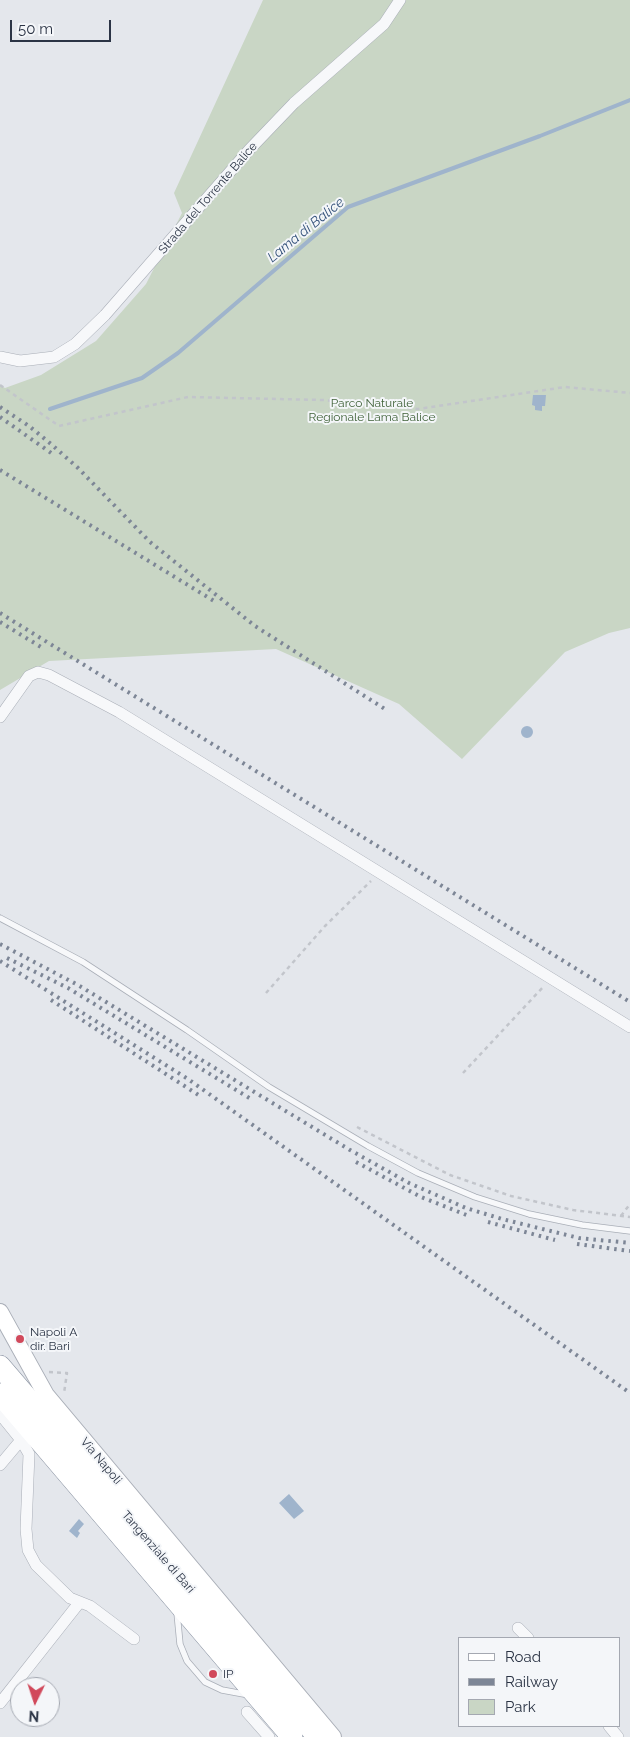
<!DOCTYPE html>
<style>
body{margin:0}
#map{position:relative;width:630px;height:1737px;overflow:hidden;background:#e4e7ec;font-family:Raleway,sans-serif}
canvas{display:block}
.legend{position:absolute;left:458px;top:1637px;width:162px;height:90px;box-sizing:border-box;background:#f4f6f9;border:1px solid #a4a8b1;margin:0;padding:6px 9px;list-style:none;font-size:15px;color:#2b3445}
.legend li{display:flex;align-items:center;gap:10px;height:25px}
.legend b{width:25px;border:1px solid #a4a8b1}
.north{position:absolute;left:10px;top:1677px;width:50px;height:50px;box-sizing:border-box;background:#f4f6f9;border:1px solid #a4a8b1;border-radius:50%;rotate:184deg;font-size:14px;font-weight:700;line-height:20px;text-align:center;color:#2b3445}
.north::after{content:'';display:block;margin:auto;width:18px;height:22px;background:#d1495b;clip-path:polygon(50% 0,100% 100%,50% 72%,0 100%)}
.scale{position:absolute;left:10px;top:20px;width:101px;height:22px;box-sizing:border-box;border:2px solid #2b3445;border-top:0;padding-left:6px;font-size:15px;line-height:18px;white-space:nowrap;color:#2b3445;-webkit-text-stroke:4px #f4f6f9;paint-order:stroke}
</style>
<div id="map">
<canvas width="630" height="1737"></canvas>
<ul class="legend">
<li><b style="height:6px;background:#fff"></b>Road</li>
<li><b style="height:6px;background:#7d8696"></b>Railway</li>
<li><b style="height:14px;background:#c9d6c5"></b>Park</li>
</ul>
<div class="north">N</div>
<div class="scale">50 m</div>
</div>
<script>
const ctx = document.querySelector('canvas').getContext('2d');
ctx.lineJoin = 'round';
function fill(path, color) { ctx.fillStyle = color; ctx.fill(path, 'evenodd'); }
const poly = rows => new Path2D(rows.map(r => 'M' + r).join(''));
function trace(path, color, width, dash) { ctx.strokeStyle = color; ctx.lineWidth = width; ctx.lineCap = dash ? 'butt' : 'round'; ctx.setLineDash(dash || []); ctx.stroke(path); }
function write(font, color, halo, rows, align = 'center') {
  ctx.font = font + ' Raleway,sans-serif'; ctx.lineWidth = 4; ctx.setLineDash([]); ctx.textBaseline = 'middle'; ctx.strokeStyle = halo; ctx.fillStyle = color; for (const [text, x, y, turn = 0] of rows) {
    ctx.save(); ctx.translate(x, y); ctx.rotate((+turn || 0) * Math.PI / 180); ctx.textAlign = isNaN(turn) ? turn : align; if (halo) ctx.strokeText(text, 0, 0); ctx.fillText(text, 0, 0); ctx.restore();
  }
}
const green = poly([
 [263,0,630,0,630,628,609,633,565,652,462,759,399,704,276,649,49,661,0,690,0,385,5,388,41,375,96,341,146,284,182,213,174,193]
]);
const water = poly([
 [533,395,546,395,545,406,542,406,542,411,535,410,535,406,532,405],
 '521 732a6 6 0 1 1 12 0a6 6 0 1 1-12 0Z',
 [289,1494,304,1511,294,1519,279,1503],
 [79,1519,84,1524,78,1531,80,1533,77,1538,69,1531]
]);
const stream = poly([
 [50,409,142,378,178,353,348,207,540,136,630,100]
]);
const path = poly([
 [0,385,59,426,188,397,323,400,418,409,565,387,630,393],
 [266,993,325,926,371,881],
 [463,1073,544,986],
 [357,1127,450,1175,511,1196,573,1210,630,1217],
 [621,1216,630,1204],
 [49,1372,67,1373,64,1393]
]);
const lane = poly([
 [0,918,83,962,187,1030,269,1087,368,1146,418,1173,475,1197,529,1214,582,1225,630,1231],
 [177,1613,180,1644,187,1661,205,1682,222,1690,249,1695]
]);
const street = poly([
 [0,357,20,361,54,357,75,344,105,315,249,150,294,103,384,24,400,0],
 [0,717,29,676,38,672,49,675,119,712,630,1027],
 [0,1414,21,1440,29,1454,26,1529,28,1550,36,1565,70,1598,90,1606,134,1639],
 [0,1465,21,1440],
 [518,1628,528,1638],
 [0,1703,79,1603],
 [247,1712,269,1737],
 [609,1726,618,1737]
]);
const secondary = poly([
 [0,1312,46,1395,333,1737]
]);
const highway = poly([
 [0,1366,318,1737],
 [0,1394,292,1737]
]);
const rail = poly([
 [0,407,29,426,51,444,78,468,150,542,255,626,388,711],
 [0,417,54,455],
 [0,470,214,601],
 [0,613,630,1002],
 [0,622,41,647],
 [0,944,78,985,350,1150,409,1183,466,1208,502,1219,579,1238,630,1243],
 [7,958,68,988,251,1099],
 [0,961,188,1079,630,1393],
 [51,1000,200,1096],
 [356,1162,421,1197,469,1216],
 [488,1222,555,1240],
 [577,1244,630,1251]
]);
const markers = [
 [20,1339,5,"#d1495b"],
 [213,1674,5,"#d1495b"]
];
const streetNames = [
 ["Strada del Torrente Balice",208,198,-49],
 ["Via Napoli",101,1461,50],
 ["Tangenziale di Bari",158,1552,49]
];
const parkNames = [
 ["Parco Naturale",372,403],
 ["Regionale Lama Balice",372,417]
];
const poiNames = [
 ["Napoli A",30,1332],
 ["dir. Bari",30,1346],
 ["IP",223,1674]
];
const waterNames = [
 ["Lama di Balice",306,230,-39]
];
fill(green, '#c9d6c5');
fill(water, '#9fb4cc');
trace(stream, '#9fb4cc', 4);
trace(lane, '#a9aeb7', 7);
trace(street, '#a9aeb7', 12);
trace(secondary, '#a9aeb7', 18);
trace(highway, '#8b94a3', 22);
trace(path, '#c2c5cb', 2.5, [4, 4]);
trace(lane, '#f7f8fa', 5.5);
trace(street, '#f7f8fa', 11);
trace(secondary, '#fff', 16);
trace(highway, '#fff', 21);
trace(rail, '#7d8696', 4, [2.5, 5]);
for (const [x, y, r, color] of markers) { const dot = new Path2D(); dot.arc(x, y, r, 0, 2 * Math.PI); ctx.fillStyle = color; ctx.fill(dot); trace(dot, '#f4f6f9', 2); }
write('12px', '#2b3445', '#f4f6f9', streetNames);
write('12px', '#3f6138', '#f4f6f9', parkNames);
write('12px', '#2b3445', '#f4f6f9', poiNames, 'left');
write('italic 14px', '#34527a', '#f4f6f9', waterNames);
</script>
